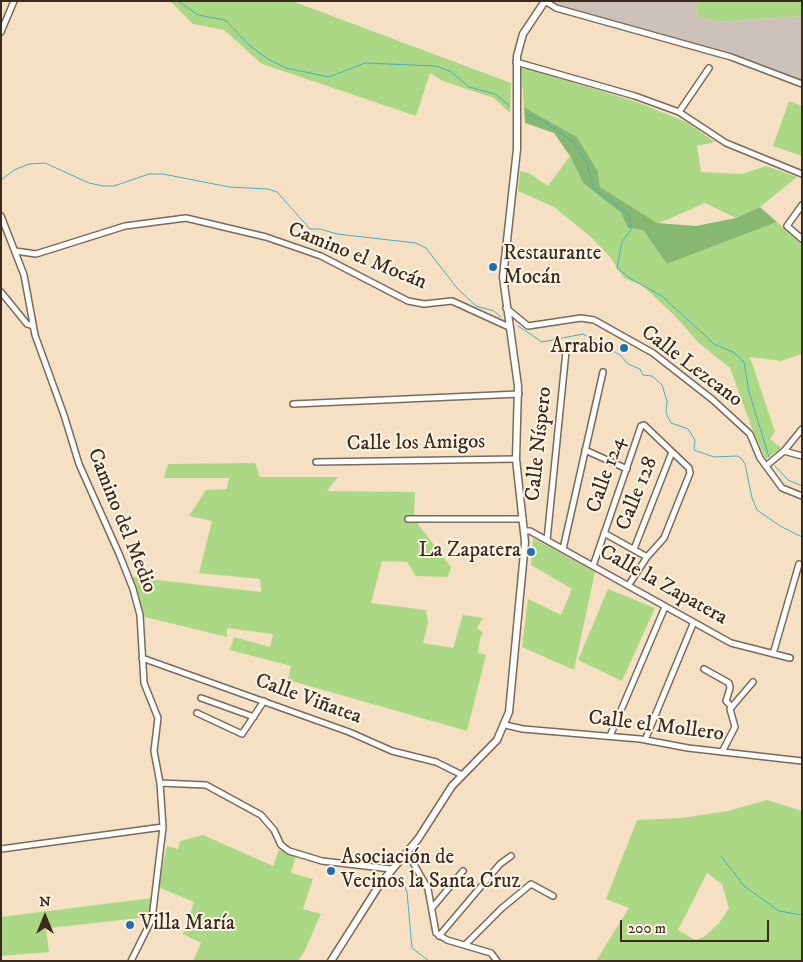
<!DOCTYPE html>
<meta charset="utf-8">
<style>
body{margin:0}
#map{position:relative;width:803px;height:962px;overflow:hidden;background:#f5e0c3;font-family:"IM FELL DW Pica",serif}
canvas{display:block}
.frame{position:absolute;inset:0;border:2px solid #3b2a1e;pointer-events:none}
.north{position:absolute;left:20px;top:892px;width:50px;height:50px;-webkit-text-stroke:4px #fcf5e5;paint-order:stroke;rotate:0deg;font-size:14px;font-weight:700;line-height:20px;text-align:center;color:#3b2a1e}
.north::after{content:'';display:block;margin:auto;width:18px;height:22px;background:#3b2a1e;clip-path:polygon(50% 0,100% 100%,50% 72%,0 100%)}
.scale{position:absolute;left:620px;top:920px;width:149px;height:22px;box-sizing:border-box;border:2px solid #3b2a1e;border-top:0;padding-left:6px;font-size:15px;line-height:18px;white-space:nowrap;color:#3b2a1e;-webkit-text-stroke:4px #fcf5e5;paint-order:stroke}
</style>
<div id="map">
<canvas width="803" height="962"></canvas>
<div class="frame"></div>
<div class="north">N</div>
<div class="scale">200 m</div>
</div>
<script>
const ctx = document.querySelector('canvas').getContext('2d');
ctx.lineJoin = 'round';
function fill(path, color) { ctx.fillStyle = color; ctx.fill(path, 'evenodd'); }
const poly = rows => new Path2D(rows.map(r => 'M' + r).join(''));
function trace(path, color, width, dash) { ctx.strokeStyle = color; ctx.lineWidth = width; ctx.lineCap = dash ? 'butt' : 'round'; ctx.setLineDash(dash || []); ctx.stroke(path); }
function write(font, color, halo, rows, align = 'center') {
  ctx.font = font + ' "IM FELL DW Pica",serif'; ctx.lineWidth = 4; ctx.setLineDash([]); ctx.textBaseline = 'middle'; ctx.strokeStyle = halo; ctx.fillStyle = color; for (const [text, x, y, turn = 0] of rows) {
    ctx.save(); ctx.translate(x, y); ctx.rotate((+turn || 0) * Math.PI / 180); ctx.textAlign = isNaN(turn) ? turn : align; if (halo) ctx.strokeText(text, 0, 0); ctx.fillText(text, 0, 0); ctx.restore();
  }
}
const industrial = poly([
 [555,1,699,1,696,15,717,22,802,16,802,84,731,57,556,8]
]);
const green = poly([
 [170,1,292,1,511,83,510,113,494,98,443,81,430,73,416,116,262,64,224,30,193,24],
 [699,1,802,1,802,16,717,22,696,15],
 [521,67,637,102,686,122,715,142,697,146,701,172,742,174,766,166,797,177,760,207,736,218,705,203,657,224,600,187,598,171,577,137,524,107],
 [789,101,802,106,802,156,773,146],
 [570,156,583,183,621,213,628,228,643,230,667,264,777,222,802,244,802,354,781,361,750,357,775,432,770,439,781,448,766,459,753,431,730,368,699,343,675,316,642,285,624,278,611,258,592,238,554,207,518,191,520,171,529,173,548,186],
 [255,463,260,477,338,477,327,491,415,492,414,519,451,567,448,577,416,576,407,562,382,561,371,603,426,610,428,623,423,643,453,648,463,615,483,618,477,628,483,633,480,638,478,653,486,655,467,731,288,680,291,666,230,650,234,637,270,647,273,634,227,628,227,637,145,617,132,577,261,592,260,579,199,573,212,521,189,516,206,490,227,489,229,478,164,478,168,464],
 [533,538,595,572,574,670,522,647,528,599,561,615,572,589,531,565],
 [608,589,655,608,622,681,578,660],
 [767,800,802,811,802,961,596,961,629,908,606,899,637,820,682,818,728,811],
 [707,873,722,884,729,908,719,923,704,937,695,940,678,930],
 [203,835,273,866,279,850,296,855,291,873,313,879,303,909,321,914,304,952,298,961,193,961,201,943,183,934,194,902,158,887,167,846,178,849,180,841],
 [152,898,149,917,49,928,46,930,49,952,1,956,1,917]
]);
const forest = poly([
 [524,107,577,137,598,171,600,187,657,223,696,226,736,218,760,207,777,222,667,264,643,230,628,228,621,213,583,183,570,156,554,133,525,123]
]);
const stream = poly([
 [178,1,198,15,225,20,250,46,268,59,286,68,329,77,365,63,436,66,450,71,469,87,495,94,510,106],
 [527,114,545,122,574,143,587,163,593,188,629,215,631,229,622,242,617,268,631,279,662,296,714,344,733,352,744,362,749,392,769,457],
 [1,180,14,170,29,164,45,163,89,183,103,186,114,186,149,174,163,174,229,187,268,189,277,192,310,229,320,229,337,234,416,243,426,248,457,288,476,306,494,311,501,317],
 [518,326,542,342,583,334,620,355,628,364,640,369,643,375,652,376,662,385,667,401,666,413,671,423,688,429,695,440,694,450,714,457,737,456,741,458,745,464,752,498,757,510,780,526,802,537],
 [775,466,788,480,802,486],
 [721,856,744,886,779,911,802,915],
 [400,876,407,892,412,948,429,961]
]);
const minor = poly([
 [545,1,556,8,731,57,802,84],
 [1,32,14,1],
 [516,62,635,96,679,112,726,143,802,174],
 [679,112,709,68],
 [802,205,787,226,802,239],
 [1,216,24,275,35,335,64,415,79,464,120,556,133,589,140,615,144,683,158,718,154,751,160,783,163,827,152,919,131,961],
 [15,251,36,254,125,226,186,218,266,237,321,256,408,301,424,304,452,301,509,327],
 [1,292,27,324,33,326],
 [506,308,528,326,581,318,594,320,653,353,713,400,750,434,760,458,782,488,802,496],
 [293,404,519,394],
 [585,450,627,469],
 [784,451,802,456],
 [316,462,516,459],
 [766,466,784,451,802,429],
 [408,519,523,519],
 [524,531,530,531,731,643,790,658],
 [604,533,647,557],
 [547,540,566,351],
 [563,549,603,372],
 [634,549,672,452],
 [593,566,641,426,644,425,689,468,690,473,664,538,647,557,628,586],
 [773,654,799,564],
 [142,658,349,732,392,751,436,762,462,775],
 [704,669,729,683,730,688,726,701,732,707],
 [201,698,254,717],
 [197,713,242,734,264,701],
 [505,725,523,729,640,739,688,748,802,761],
 [610,736,665,607],
 [645,740,693,624],
 [722,752,735,727,730,709,753,682],
 [160,783,206,785,261,815,274,830,281,845,289,851,322,861,391,869],
 [1,849,163,827],
 [407,852,428,889,436,933,447,940,491,953,497,961],
 [432,908,463,871],
 [439,936,500,864,511,856],
 [465,945,502,908,531,884,553,896]
]);
const major = poly([
 [331,961,380,884,418,839,452,786,497,740,509,712,525,542,516,459,518,386,503,277,517,149,517,56,523,34,545,1]
]);
const markers = [
 [493,267,5,"#1f6fb2"],
 [624,348,5,"#1f6fb2"],
 [531,552,5,"#1f6fb2"],
 [331,871,5,"#1f6fb2"],
 [130,925,5,"#1f6fb2"]
];
const poiNames = [
 ["Restaurante",503,255],
 ["Mocán",503,279],
 ["Arrabio",614,348,"right"],
 ["La Zapatera",521,552,"right"],
 ["Asociación de",341,859],
 ["Vecinos la Santa Cruz",341,883],
 ["Villa María",140,925]
];
const streetNames = [
 ["Camino el Mocán",357,257,22],
 ["Calle Lezcano",691,367,37],
 ["Calle los Amigos",416,444,-1],
 ["Calle Níspero",540,444,-84],
 ["Calle 124",607,475,-71],
 ["Calle 128",638,494,-68],
 ["Camino del Medio",121,521,68],
 ["Calle la Zapatera",663,586,29],
 ["Calle Viñatea",308,700,20],
 ["Calle el Mollero",656,727,7]
];
fill(industrial, '#cdc2b9');
fill(green, '#aad885');
fill(forest, '#87b872');
trace(stream, '#43b1bf', 1);
trace(minor, '#7c6a58', 8);
trace(major, '#7c6a58', 9);
trace(minor, '#fff', 5);
trace(major, '#fff', 6);
for (const [x, y, r, color] of markers) { const dot = new Path2D(); dot.arc(x, y, r, 0, 2 * Math.PI); ctx.fillStyle = color; ctx.fill(dot); trace(dot, '#fcf5e5', 2); }
write('21px', '#3b2a1e', '#fcf5e5', poiNames, 'left');
write('21px', '#3b2a1e', '#fcf5e5', streetNames);
</script>
